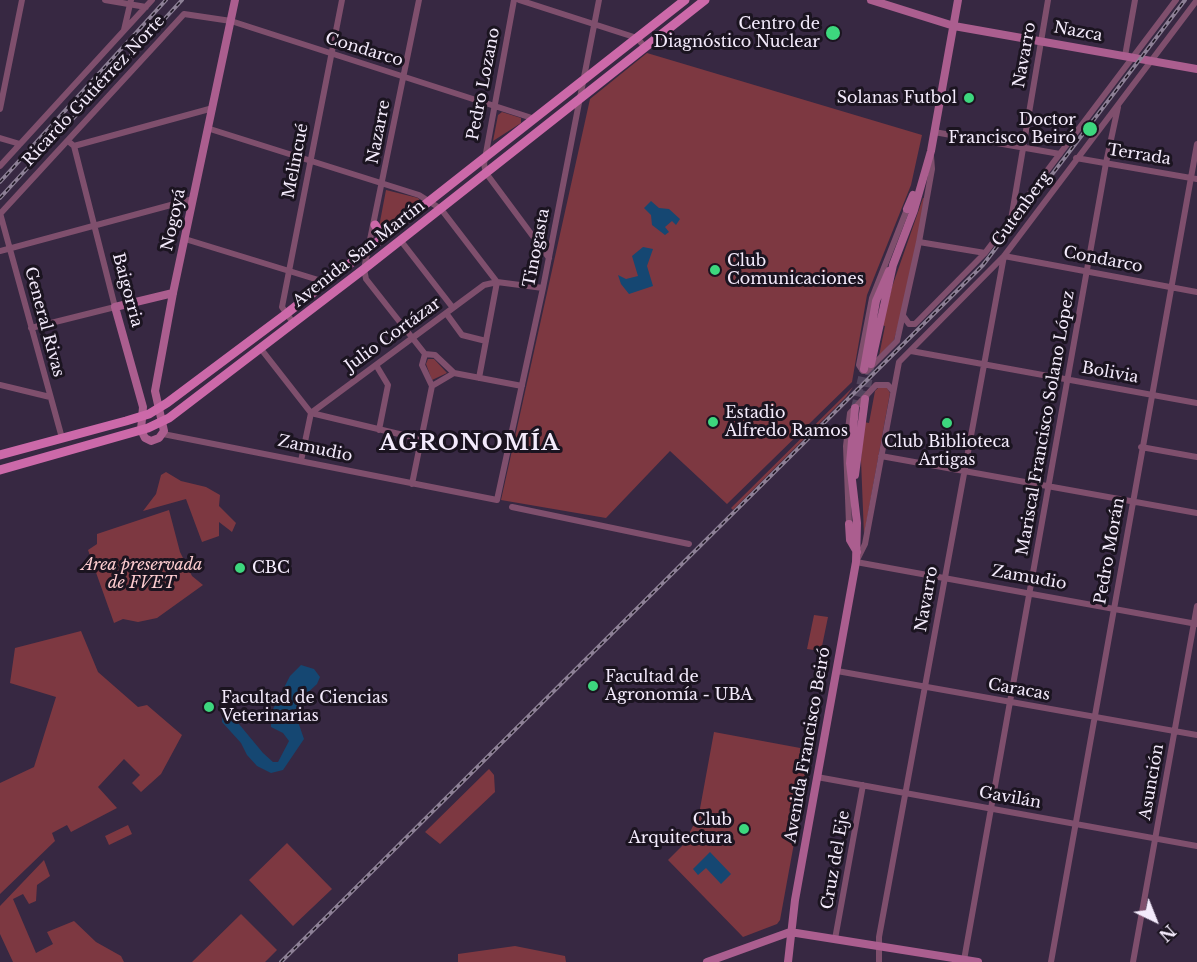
<!DOCTYPE html>
<meta charset="utf-8">
<style>
body{margin:0}
#map{position:relative;width:1197px;height:962px;overflow:hidden;background:#372842;font-family:"Libre Baskerville",serif}
canvas{display:block}
.north{position:absolute;left:1125px;top:890px;width:60px;height:60px;-webkit-text-stroke:4px #1b1420;paint-order:stroke;rotate:137deg;font-size:16px;font-weight:700;line-height:24px;text-align:center;color:#f4ebfc}
.north::after{content:'';display:block;margin:auto;width:21px;height:27px;background:#f4ebfc;clip-path:polygon(50% 0,100% 100%,50% 72%,0 100%)}
</style>
<div id="map">
<canvas width="1197" height="962"></canvas>
<div class="north">N</div>
</div>
<script>
const ctx = document.querySelector('canvas').getContext('2d');
ctx.lineJoin = 'round';
function fill(path, color) { ctx.fillStyle = color; ctx.fill(path, 'evenodd'); }
const poly = rows => new Path2D(rows.map(r => 'M' + r).join(''));
function trace(path, color, width, dash) { ctx.strokeStyle = color; ctx.lineWidth = width; ctx.lineCap = dash ? 'butt' : 'round'; ctx.setLineDash(dash || []); ctx.stroke(path); }
function write(font, color, halo, rows, align = 'center') {
  ctx.font = font + ' "Libre Baskerville",serif'; ctx.lineWidth = 6; ctx.setLineDash([]); ctx.textBaseline = 'middle'; ctx.strokeStyle = halo; ctx.fillStyle = color; for (const [text, x, y, turn = 0] of rows) {
    ctx.save(); ctx.translate(x, y); ctx.rotate((+turn || 0) * Math.PI / 180); ctx.textAlign = isNaN(turn) ? turn : align; if (halo) ctx.strokeText(text, 0, 0); ctx.fillText(text, 0, 0); ctx.restore();
  }
}
const green = poly([
 [647,53,922,135,911,185,867,295,852,382,727,504,670,451,606,518,501,500,590,99],
 [502,112,521,118,521,123,493,141,498,115],
 [386,190,418,198,421,202,386,231,379,227],
 [923,198,925,198,908,290,894,340,879,356,885,326,882,325,892,287],
 [428,359,434,359,447,373,432,380,426,364],
 [853,387,846,397,733,510,731,508],
 [879,387,887,388,890,393,864,535,861,460,864,422,869,423,875,391],
 [166,472,181,481,206,487,220,495,219,506,236,523,232,532,219,522,219,536,202,542,186,499,143,511,156,494,161,475],
 [169,510,180,552,192,576,203,585,157,618,138,622,123,619,114,623,88,550,97,544,97,534],
 [814,615,828,617,821,651,807,649],
 [81,631,98,672,138,707,147,705,182,735,161,774,141,792,132,783,140,775,124,759,98,787,117,808,71,832,67,825,52,833,55,841,0,894,0,783,34,767,56,697,10,683,15,648],
 [714,732,811,750,780,920,777,924,743,937,668,860,684,844,699,814],
 [489,769,494,775,495,792,440,844,425,832],
 [128,825,132,834,109,845,105,836],
 [287,843,332,889,293,926,249,880],
 [44,860,50,876,37,885,36,901,29,904,23,894,13,899,36,953,53,944,47,932,74,921,96,942,121,956,124,962,13,962,0,934,0,906],
 [241,914,277,950,265,962,192,962],
 [515,946,565,956,566,962,458,962,458,954]
]);
const water = poly([
 [651,201,659,208,669,209,680,219,676,225,672,221,665,227,669,232,665,235,652,225,651,215,644,208],
 [643,247,653,249,647,266,653,286,629,294,621,284,618,275,626,279,638,276,632,256],
 [301,665,314,669,320,677,317,684,302,698,298,707,296,716,304,739,283,770,271,773,257,766,247,755,241,743,222,722,223,714,229,712,263,753,273,762,278,762,289,741,283,733,271,727,271,713,290,676],
 [710,852,731,874,721,884,706,868,698,875,693,869]
]);
const secondaryTunnel = poly([
 [865,399,871,364],
 [855,408,864,369]
]);
const street = poly([
 [105,0,146,7],
 [419,0,364,269,366,279,425,354,435,355,454,373,522,386],
 [514,0,484,164,486,173,549,258],
 [519,0,637,38,645,47],
 [1197,0,1004,256,899,362,865,544,856,562,1197,624],
 [124,30,131,0],
 [1125,56,1135,0],
 [0,109,22,0],
 [210,129,419,195,441,209,497,282,479,378],
 [934,132,1060,154],
 [0,138,20,144],
 [74,146,213,108],
 [1076,158,1197,179],
 [0,166,152,0],
 [907,209,872,298,859,365,863,371,867,371,897,341,919,242,932,169,931,156],
 [0,213,62,438],
 [0,214,184,14,231,21,535,119],
 [1011,220,1048,0],
 [185,239,325,282],
 [401,241,453,308],
 [919,242,985,253],
 [0,251,193,199],
 [446,313,462,335,486,341],
 [904,317,909,324,915,324,985,253,1176,0],
 [294,324,282,307,342,0],
 [31,328,115,307,74,146,68,141],
 [261,349,311,413,420,439],
 [911,351,1197,403],
 [425,354,422,365,432,386],
 [376,365,388,385,379,430],
 [0,385,50,397],
 [432,386,454,373],
 [163,434,497,500,543,288,599,0],
 [1141,447,1197,457],
 [881,456,1197,513],
 [301,461,311,413,484,285,497,282,543,288],
 [412,484,432,386],
 [512,507,689,544],
 [849,524,846,446,850,413,876,385,888,385,892,390],
 [837,671,1197,735],
 [817,777,1197,846],
 [835,939,863,785],
 [964,960,1106,163,1118,107],
 [879,962,879,937,1004,256,1197,292],
 [1051,962,1197,144],
 [1133,962,1197,606]
]);
const secondary = poly([
 [871,0,954,26,1197,69],
 [907,209,913,195],
 [173,293,115,307,143,407,141,430,145,438,151,441,159,438,164,431,155,391,173,293,235,0],
 [871,364,893,265,914,210,931,151,958,0],
 [864,369,876,301,889,271],
 [855,475,865,399],
 [849,524,850,540,857,552],
 [707,962,790,932,978,962],
 [788,962,795,900,856,562,857,523,850,463,855,408]
]);
const primary = poly([
 [375,225,380,232,386,235],
 [0,455,126,421,149,414,167,403,286,314,685,0],
 [0,470,148,428,169,418,364,269,705,0]
]);
const rail = poly([
 [0,182,166,0],
 [0,198,182,0],
 [281,962,983,265,1185,0]
]);
const markers = [
 [833,33,8,"#3dd77e"],
 [969,98,6,"#3dd77e"],
 [1090,129,8,"#3dd77e"],
 [715,270,6,"#3dd77e"],
 [713,422,6,"#3dd77e"],
 [947,423,6,"#3dd77e"],
 [240,568,6,"#3dd77e"],
 [593,686,6,"#3dd77e"],
 [209,707,6,"#3dd77e"],
 [744,829,6,"#3dd77e"]
];
const poiNames = [
 ["Centro de",820,24,"right"],
 ["Diagnóstico Nuclear",820,42,"right"],
 ["Solanas Futbol",957,98,"right"],
 ["Doctor",1076,120,"right"],
 ["Francisco Beiró",1076,138,"right"],
 ["Club",727,261],
 ["Comunicaciones",727,279],
 ["Estadio",725,413],
 ["Alfredo Ramos",725,431],
 ["Club Biblioteca",947,442,"center"],
 ["Artigas",947,460,"center"],
 ["CBC",252,568],
 ["Facultad de",605,677],
 ["Agronomía - UBA",605,695],
 ["Facultad de Ciencias",221,698],
 ["Veterinarias",221,716],
 ["Club",732,820,"right"],
 ["Arquitectura",732,838,"right"]
];
const streetNames = [
 ["Nazca",1078,32,10],
 ["Condarco",364,50,17],
 ["Navarro",1025,55,-80],
 ["Pedro Lozano",484,84,-79],
 ["Ricardo Gutiérrez Norte",94,91,-47],
 ["Nazarre",379,132,-79],
 ["Terrada",1139,155,9],
 ["Melincué",296,161,-79],
 ["Gutenberg",1022,209,-54],
 ["Nogoyá",174,220,-78],
 ["Tinogasta",537,248,-79],
 ["Avenida San Martín",359,254,-38],
 ["Condarco",1103,260,11],
 ["Baigorria",127,290,75],
 ["General Rivas",44,322,75],
 ["Julio Cortázar",393,335,-36],
 ["Bolivia",1110,373,10],
 ["Mariscal Francisco Solano López",1046,423,-80],
 ["Zamudio",315,449,12],
 ["Pedro Morán",1110,551,-80],
 ["Zamudio",1029,578,10],
 ["Navarro",927,599,-80],
 ["Caracas",1019,690,10],
 ["Avenida Francisco Beiró",808,745,-80],
 ["Asunción",1152,782,-80],
 ["Gavilán",1010,798,10],
 ["Cruz del Eje",836,860,-80]
];
const parkNames = [
 ["Area preservada",142,565],
 ["de FVET",142,583]
];
const districtNames = [
 ["AGRONOMÍA",470,444]
];
fill(green, '#7d3841');
fill(water, '#154772');
trace(secondaryTunnel, '#53455e', 8, [8, 4]);
trace(street, '#7f4f6d', 6);
trace(secondary, '#ab5e8f', 8);
trace(primary, '#cc69a9', 9);
trace(rail, '#8d8096', 4);
trace(rail, '#1b1420', 1.5, [4.5]);
for (const [x, y, r, color] of markers) { const dot = new Path2D(); dot.arc(x, y, r, 0, 2 * Math.PI); ctx.fillStyle = color; ctx.fill(dot); trace(dot, '#1b1420', 2); }
write('16px', '#f4ebfc', '#1b1420', poiNames, 'left');
write('16px', '#f4ebfc', '#1b1420', streetNames);
write('italic 16px', '#fecdd0', '#1b1420', parkNames);
ctx.letterSpacing = '1.5px';
write('bold 22px', '#f4ebfc', '#1b1420', districtNames);
ctx.letterSpacing = '0px';
</script>
